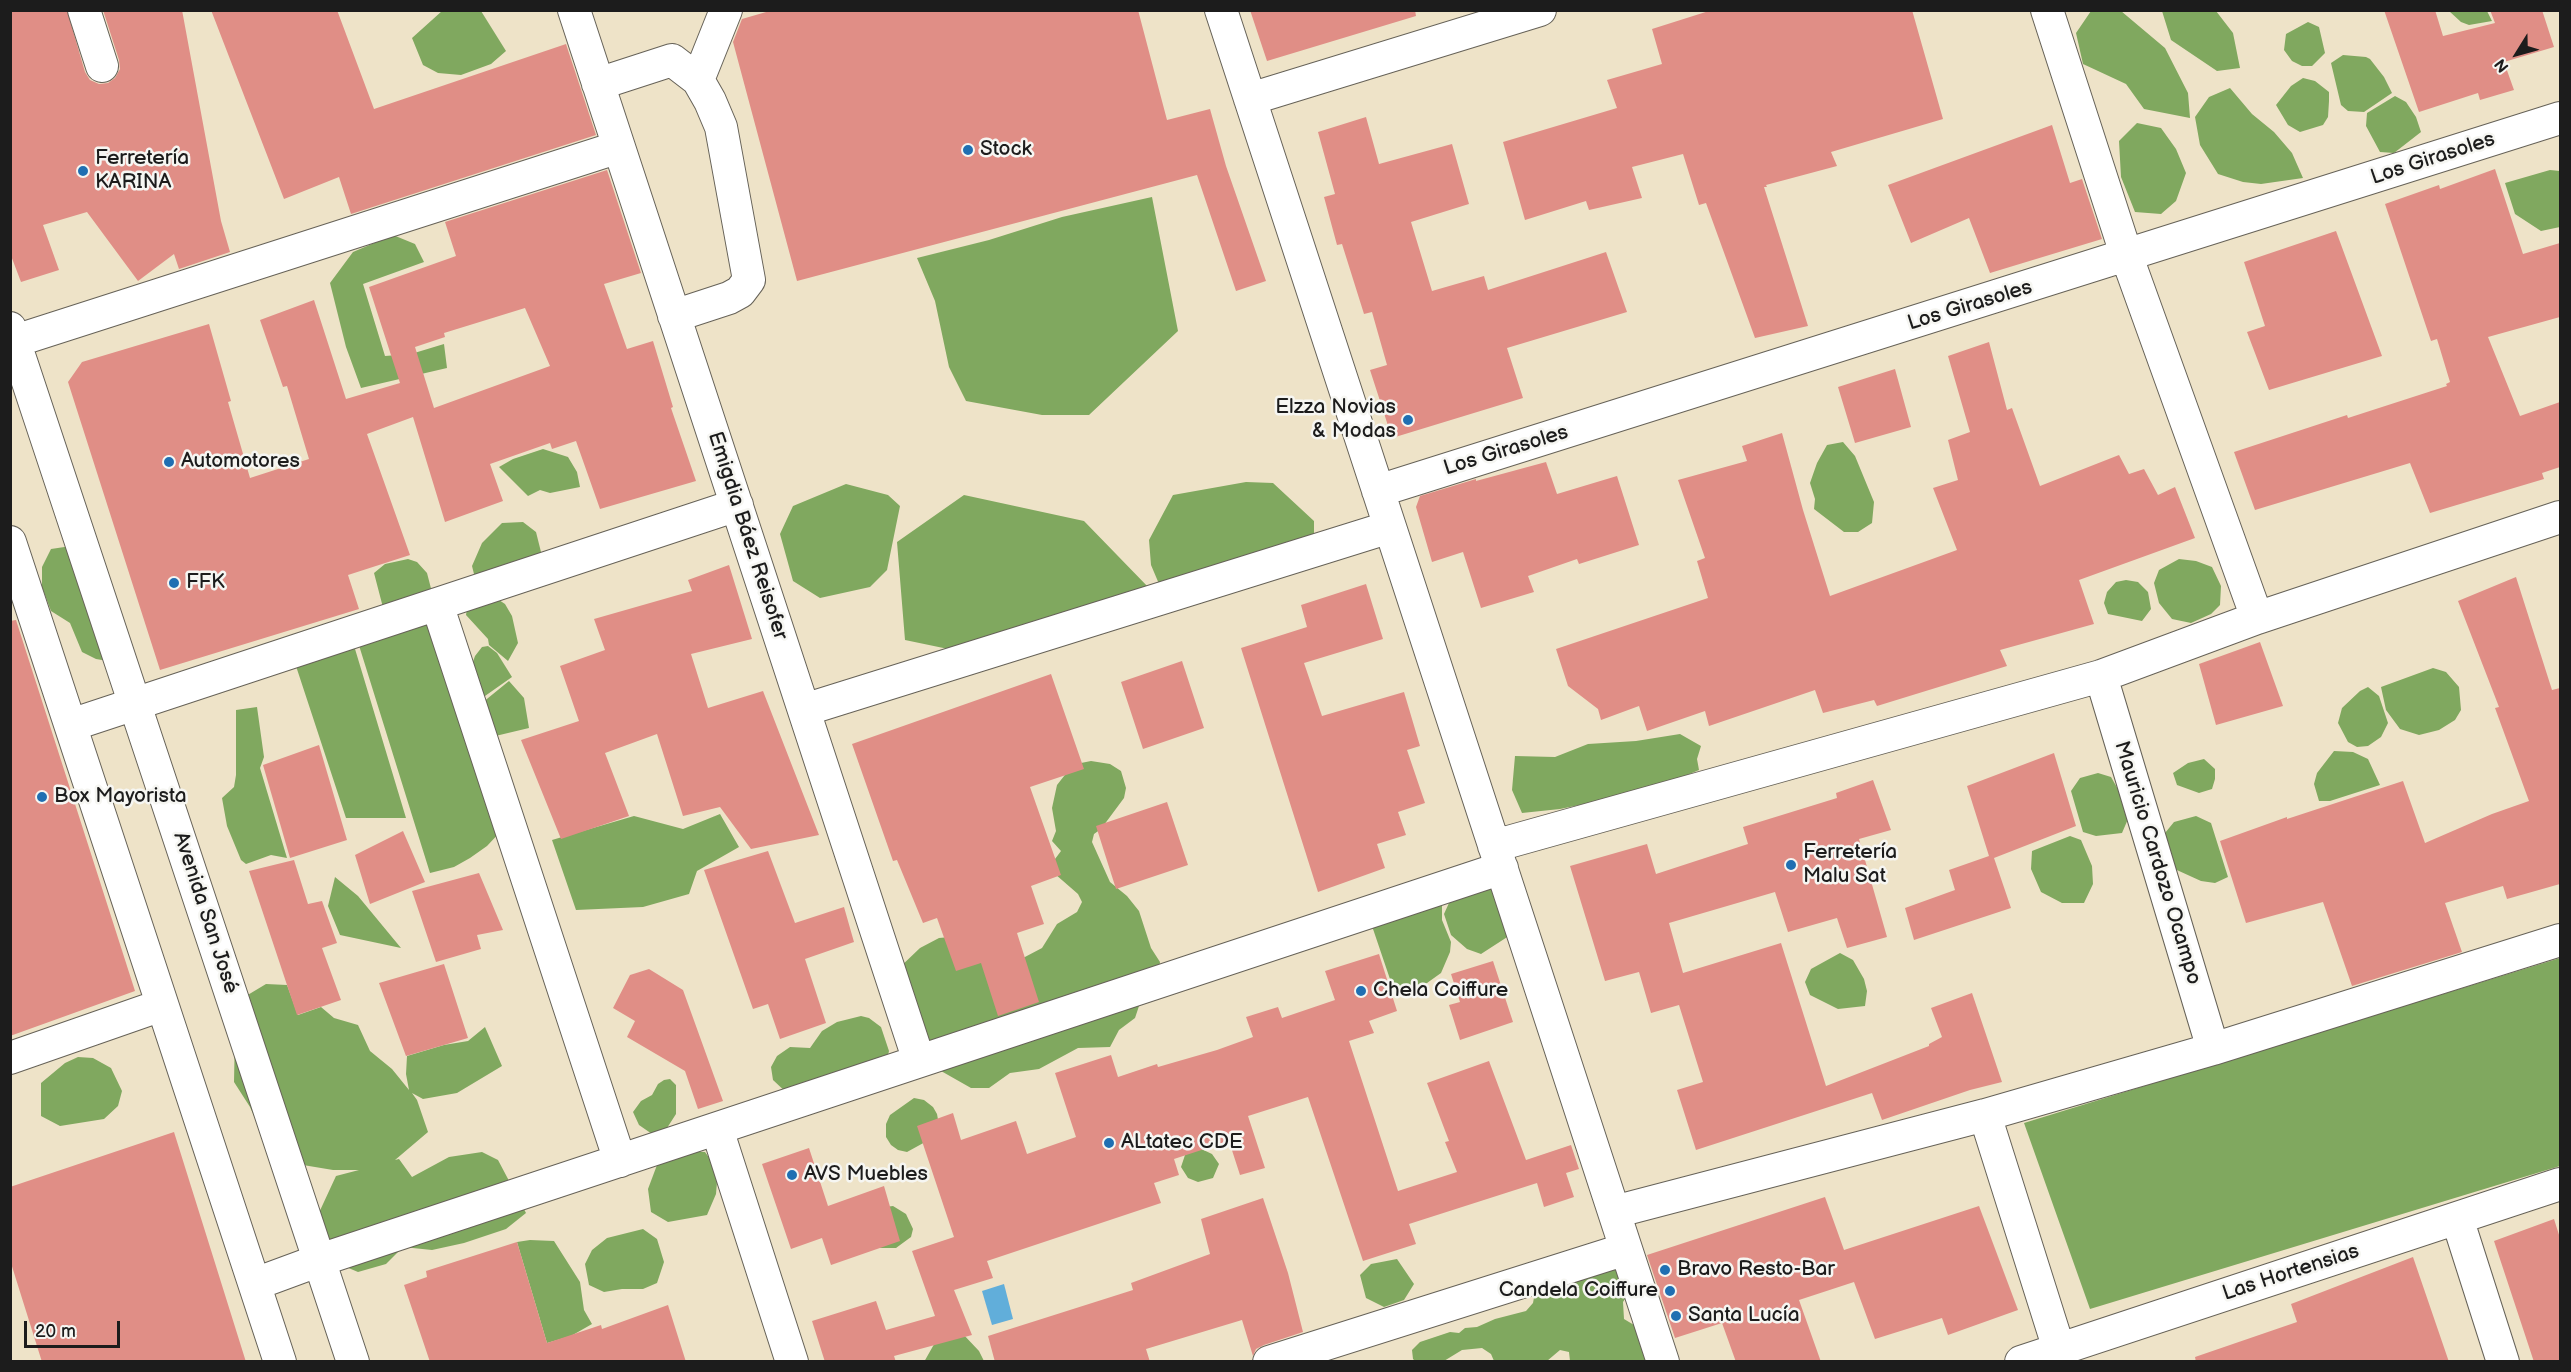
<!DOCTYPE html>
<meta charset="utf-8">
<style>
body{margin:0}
#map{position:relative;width:2571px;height:1372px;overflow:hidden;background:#eee3c8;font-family:"Balsamiq Sans",sans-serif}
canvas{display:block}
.frame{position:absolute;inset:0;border:12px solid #1c1c1c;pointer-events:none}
.north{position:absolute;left:2487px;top:24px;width:60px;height:60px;-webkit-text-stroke:4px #f6f6f2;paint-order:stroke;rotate:233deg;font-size:16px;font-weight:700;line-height:24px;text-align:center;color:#1c1c1c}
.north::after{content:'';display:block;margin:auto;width:21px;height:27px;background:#1c1c1c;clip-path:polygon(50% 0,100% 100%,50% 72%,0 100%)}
.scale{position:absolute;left:24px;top:1321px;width:96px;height:27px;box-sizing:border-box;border:3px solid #1c1c1c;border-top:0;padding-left:8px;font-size:18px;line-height:21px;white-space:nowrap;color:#1c1c1c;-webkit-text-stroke:4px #f6f6f2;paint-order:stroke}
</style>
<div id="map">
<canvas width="2571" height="1372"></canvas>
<div class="frame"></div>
<div class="north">N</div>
<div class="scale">20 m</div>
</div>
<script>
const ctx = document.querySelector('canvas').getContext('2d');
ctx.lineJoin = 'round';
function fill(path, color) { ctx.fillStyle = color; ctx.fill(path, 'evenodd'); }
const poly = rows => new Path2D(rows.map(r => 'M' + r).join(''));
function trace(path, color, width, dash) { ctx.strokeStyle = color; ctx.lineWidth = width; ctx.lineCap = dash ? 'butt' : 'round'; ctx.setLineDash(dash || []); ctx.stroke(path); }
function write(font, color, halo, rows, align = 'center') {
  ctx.font = font + ' "Balsamiq Sans",sans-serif'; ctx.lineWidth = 5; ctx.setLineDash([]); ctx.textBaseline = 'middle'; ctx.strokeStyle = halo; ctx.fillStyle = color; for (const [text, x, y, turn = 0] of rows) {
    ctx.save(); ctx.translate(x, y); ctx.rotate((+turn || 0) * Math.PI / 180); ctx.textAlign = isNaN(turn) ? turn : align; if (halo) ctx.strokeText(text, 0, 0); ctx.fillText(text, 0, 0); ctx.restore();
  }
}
const forest = poly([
 [442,11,481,11,506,51,491,64,461,75,438,73,423,65,412,38],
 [2091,11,2121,11,2165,48,2188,93,2190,118,2144,109,2126,84,2083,64,2076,33],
 [2162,11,2216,11,2233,33,2240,68,2217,71,2171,40],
 [2449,11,2487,11,2492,21,2469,25,2461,22],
 [2308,22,2319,27,2325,53,2312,66,2302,66,2292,61,2284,50,2286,34],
 [2343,55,2366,57,2370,59,2384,77,2392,93,2364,112,2348,111,2341,105,2331,63],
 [2303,78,2315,81,2329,92,2329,101,2328,117,2323,125,2300,132,2288,125,2276,105,2291,86],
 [2230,88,2252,114,2274,132,2292,153,2303,178,2261,184,2243,182,2218,174,2200,145,2195,117,2209,97],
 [2395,96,2406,102,2416,117,2421,132,2394,153,2380,152,2366,126,2367,113],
 [2137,123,2161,128,2176,149,2186,173,2176,201,2161,214,2135,212,2121,177,2119,141],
 [2550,170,2560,171,2560,227,2541,231,2515,214,2505,183],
 [1152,197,1178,331,1089,415,1042,415,966,401,949,367,935,301,917,258,989,240,1062,217],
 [393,235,415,244,424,262,363,284,385,356,411,354,444,344,447,368,361,388,346,347,330,283,353,252],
 [1843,442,1855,456,1874,502,1872,523,1858,532,1844,532,1814,509,1815,499,1810,483,1817,463,1827,445],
 [543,449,568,457,577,472,580,487,550,493,540,490,528,496,499,467,513,459],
 [1246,482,1273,483,1314,521,1314,542,1162,591,1151,565,1149,540,1173,495],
 [846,484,888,495,900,506,887,570,870,587,820,598,793,581,780,534,793,506],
 [964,495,1084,521,1150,589,953,650,905,640,897,542],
 [523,522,536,532,544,564,477,586,472,566,482,543,502,523],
 [78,545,108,661,96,659,82,652,70,623,51,611,42,587,42,567,51,549],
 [408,559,417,562,427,573,434,600,386,619,374,573,385,564],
 [2179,559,2196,561,2212,567,2221,586,2220,605,2211,614,2191,623,2172,619,2159,603,2154,583,2159,570],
 [2126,580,2138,582,2148,592,2151,609,2142,621,2108,614,2104,603,2107,592,2116,582],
 [493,596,505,604,512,616,518,643,508,661,489,645,488,639,466,615,468,602],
 [435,606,503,829,487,846,470,858,454,867,430,873,357,639],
 [352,639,406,818,346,818,294,660],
 [488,646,497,653,512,677,485,696,476,691,470,670,475,656,482,647],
 [2433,668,2446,672,2459,687,2461,710,2455,720,2439,730,2419,735,2400,729,2386,710,2381,687],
 [509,681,524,698,529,728,487,738,477,707],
 [2368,687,2379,696,2388,723,2381,737,2368,746,2357,747,2348,742,2338,723,2342,708,2360,691],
 [257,707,264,757,260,768,287,858,271,855,246,864,241,860,227,826,222,798,234,787,236,775,236,710],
 [1680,734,1701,746,1697,759,1699,770,1652,790,1560,809,1522,813,1512,790,1515,756,1555,757,1588,744,1636,741],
 [2334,751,2353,752,2368,759,2380,785,2330,801,2319,801,2314,784,2317,773],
 [2204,759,2215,769,2215,779,2212,789,2199,793,2177,785,2173,773,2188,763],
 [1091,761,1110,764,1121,771,1126,788,1124,798,1101,829,1094,834,1092,842,1110,882,1127,896,1139,911,1151,948,1160,962,1158,976,1141,1000,1135,1018,1119,1030,1110,1047,1078,1048,1039,1069,1010,1073,989,1088,971,1088,934,1067,887,1015,883,1002,898,969,920,948,939,938,961,936,1023,958,1042,948,1057,924,1077,912,1082,902,1078,894,1055,874,1052,863,1061,851,1052,841,1056,831,1052,808,1057,785,1068,771,1076,764],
 [2098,773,2111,777,2123,798,2128,819,2122,833,2096,836,2083,832,2071,791,2080,778],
 [720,814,739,847,697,871,689,894,643,907,576,910,552,840,634,816,683,829],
 [2196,816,2211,823,2228,877,2215,883,2201,881,2168,866,2160,847,2165,833,2174,822],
 [2070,836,2081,840,2092,866,2093,884,2084,903,2062,903,2041,892,2031,869,2032,851],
 [335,877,358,896,401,948,340,935,328,906],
 [1498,877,1515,932,1481,954,1467,949,1451,935,1444,914,1453,894],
 [1432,902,1442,906,1442,920,1451,942,1450,952,1441,973,1413,993,1392,985,1372,926],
 [1840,953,1853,960,1864,979,1867,991,1865,1006,1838,1009,1810,995,1805,982,1811,969],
 [2560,958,2560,1166,2090,1309,2024,1123],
 [266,984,287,985,298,1015,321,1007,334,1018,358,1025,370,1051,392,1069,409,1090,406,1074,407,1056,444,1045,468,1041,485,1027,502,1066,457,1093,423,1099,412,1093,417,1100,428,1132,395,1160,399,1159,412,1177,449,1157,482,1152,498,1160,526,1213,506,1229,464,1243,432,1250,403,1247,386,1264,358,1272,339,1264,317,1217,336,1176,359,1170,333,1170,303,1165,262,1134,250,1107,234,1082,235,1032,246,996],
 [861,1016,869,1018,881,1027,889,1051,887,1059,789,1095,773,1080,771,1067,777,1056,790,1047,810,1048,822,1031,837,1022],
 [78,1057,93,1058,111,1068,122,1091,118,1106,104,1119,60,1126,41,1116,41,1083,65,1063],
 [670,1079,676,1085,676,1114,667,1128,652,1134,639,1125,633,1112,641,1101,652,1095,658,1084,664,1080],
 [914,1098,924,1100,933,1107,937,1114,939,1125,927,1141,907,1152,898,1150,891,1145,886,1137,886,1124,890,1115],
 [1197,1147,1212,1154,1219,1164,1213,1178,1198,1182,1188,1178,1181,1167,1185,1155],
 [678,1151,705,1152,718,1170,716,1194,707,1215,668,1222,651,1212,648,1189,657,1165],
 [893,1206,906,1214,913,1229,911,1237,896,1248,878,1248,885,1207],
 [643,1229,657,1239,664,1262,657,1283,643,1289,622,1289,604,1292,589,1285,585,1264,592,1250,607,1238],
 [530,1240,554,1241,580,1282,584,1310,592,1324,571,1336,547,1343,517,1242],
 [1397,1259,1414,1284,1404,1300,1384,1307,1366,1298,1360,1275,1371,1264],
 [1625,1265,1630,1291,1623,1302,1624,1319,1644,1331,1656,1361,1570,1361,1569,1352,1560,1350,1547,1361,1494,1361,1491,1354,1482,1348,1462,1350,1444,1361,1416,1362,1413,1359,1412,1350,1420,1342,1450,1332,1459,1333,1465,1328,1477,1327,1495,1319,1526,1311,1533,1303,1535,1292],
 [962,1333,979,1351,984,1361,924,1362,937,1339]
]);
const water = poly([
 [1004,1284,1013,1319,992,1325,982,1291]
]);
const building = poly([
 [10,10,67,10,85,72,90,80,99,84,108,83,115,78,120,69,119,60,103,10,182,10,221,221,230,252,179,269,174,254,138,281,87,212,43,225,59,270,21,282,10,253],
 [211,10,337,10,374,109,566,44,596,135,351,214,339,177,284,199],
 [773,10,1138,10,1167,120,1210,109,1226,166,1266,281,1236,291,1197,175,797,281,733,42,742,19],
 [1250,10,1415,10,1416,16,1267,61],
 [1712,10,1912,10,1943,119,1831,152,1837,166,1766,185,1767,187,1764,187,1808,326,1755,338,1706,203,1699,205,1683,154,1632,167,1642,198,1589,210,1586,201,1525,220,1503,142,1617,108,1607,80,1662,64,1652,29],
 [2384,10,2435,10,2443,36,2495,23,2490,10,2542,10,2554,47,2504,62,2514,90,2480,100,2478,93,2419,112],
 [1366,117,1379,164,1452,144,1469,204,1411,222,1432,291,1484,276,1488,290,1606,252,1627,312,1507,348,1523,398,1392,438,1370,370,1387,365,1372,312,1364,314,1342,244,1337,245,1324,197,1335,194,1318,132],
 [2052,125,2070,183,2082,179,2102,239,1990,273,1969,218,1911,243,1888,185],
 [2495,169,2523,254,2560,243,2560,317,2488,337,2520,416,2560,402,2560,467,2542,473,2544,479,2430,513,2410,463,2255,510,2234,452,2347,415,2348,418,2447,386,2446,384,2450,382,2437,339,2431,341,2385,204,2439,185,2440,189],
 [607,170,641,273,604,284,627,349,653,341,673,407,671,408,696,481,600,509,576,441,552,449,550,443,490,464,503,501,445,522,413,417,367,434,410,555,348,575,359,609,160,670,68,382,82,362,209,324,231,401,228,402,250,478,309,459,287,386,283,387,260,320,314,300,346,399,400,383,369,287,456,256,445,222],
 [525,308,550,366,434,408,415,347,445,337,444,333],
 [2336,231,2382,356,2269,390,2247,332,2265,326,2244,262],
 [1989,342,2007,410,2012,408,2040,486,2119,455,2129,474,2144,469,2158,495,2175,487,2195,538,2079,580,2094,624,2000,650,2007,666,1877,706,1874,700,1823,713,1815,690,1709,726,1705,711,1647,731,1639,706,1601,720,1598,709,1568,686,1556,649,1708,598,1697,561,1705,558,1678,480,1747,461,1742,446,1782,433,1803,510,1830,596,1957,550,1933,488,1958,480,1948,440,1970,432,1948,356],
 [1895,369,1911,427,1855,443,1838,387],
 [1546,462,1557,494,1617,476,1639,545,1579,564,1577,559,1528,576,1534,592,1481,608,1463,552,1432,562,1416,507,1420,496,1476,479,1476,481],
 [729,565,752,639,691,654,708,708,763,691,819,835,751,849,720,807,683,816,657,734,605,753,629,816,561,839,521,740,579,721,560,666,605,650,594,619,692,591,688,580],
 [2516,577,2552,690,2560,688,2560,884,2507,899,2503,886,2445,903,2462,952,2352,986,2323,902,2246,923,2220,841,2287,817,2287,819,2403,781,2425,843,2492,814,2529,801,2495,708,2499,707,2458,601],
 [1366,584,1383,639,1304,663,1322,716,1404,692,1420,746,1407,750,1425,803,1398,812,1406,835,1377,844,1385,868,1318,892,1241,648,1307,627,1301,605],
 [16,620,135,991,10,1036,10,621],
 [2260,642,2283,706,2216,725,2199,664],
 [1182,661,1204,728,1143,749,1121,682],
 [1051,674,1084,769,1030,787,1061,875,1031,886,1044,924,1017,933,1039,1002,998,1016,981,963,956,971,937,918,923,923,897,860,893,861,852,744],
 [319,745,347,840,290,858,263,765],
 [2054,753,2076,826,1994,858,2011,908,1914,940,1905,908,1955,890,1949,870,1989,856,1967,786],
 [1873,780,1891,830,1859,839,1887,937,1847,948,1837,918,1788,932,1775,892,1669,923,1683,973,1781,943,1826,1086,1929,1046,1929,1044,1942,1037,1931,1008,1972,993,2002,1082,1970,1090,1882,1120,1872,1093,1696,1150,1677,1090,1703,1082,1679,1005,1651,1013,1639,972,1605,981,1570,866,1647,844,1656,874,1748,844,1743,827,1837,798,1836,793],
 [1167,802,1188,865,1116,889,1096,826],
 [403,831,425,882,370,904,355,855],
 [768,851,795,923,844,907,854,942,805,959,826,1023,780,1039,768,1004,753,1009,704,870],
 [294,860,308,904,322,901,337,943,322,948,341,1000,297,1015,249,871],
 [479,873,503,930,477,935,481,949,436,962,412,891],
 [1379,954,1397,1011,1369,1021,1374,1033,1349,1041,1398,1191,1457,1172,1445,1142,1449,1141,1427,1083,1489,1061,1526,1160,1571,1145,1579,1169,1566,1173,1574,1197,1544,1207,1537,1183,1409,1224,1416,1244,1363,1261,1308,1097,1248,1116,1265,1168,1240,1175,1229,1141,1174,1159,1179,1175,1154,1183,1161,1203,987,1261,993,1278,954,1290,972,1335,894,1356,896,1362,825,1362,812,1321,876,1301,886,1330,935,1316,912,1251,954,1237,917,1126,953,1113,961,1140,1016,1121,1027,1154,1076,1137,1055,1073,1111,1055,1118,1077,1157,1064,1158,1067,1217,1050,1253,1037,1246,1017,1278,1007,1282,1018,1335,1000,1325,971],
 [1493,961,1513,1022,1460,1040,1449,1005,1460,1002,1451,974],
 [444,964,468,1038,406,1056,379,983],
 [649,969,683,990,723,1101,698,1109,685,1071,627,1037,635,1021,613,1008,630,975],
 [174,1132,246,1362,42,1362,10,1260,10,1187],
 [809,1148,828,1206,884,1186,900,1241,831,1265,822,1238,791,1249,762,1164],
 [1825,1197,1844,1250,1979,1206,2018,1310,1948,1335,1942,1318,1875,1339,1854,1282,1799,1300,1821,1362,1736,1362,1722,1323,1675,1338,1647,1255],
 [1263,1198,1288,1273,1303,1332,1264,1345,1256,1349,1253,1356,1242,1320,1146,1349,1150,1362,995,1362,988,1336,1133,1290,1131,1283,1210,1254,1201,1219],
 [2554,1219,2560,1238,2560,1362,2534,1362,2494,1241],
 [517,1242,547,1343,601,1325,602,1329,668,1305,686,1362,430,1362,404,1285,427,1277,426,1271],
 [2413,1257,2449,1362,2196,1362,2195,1357,2297,1322,2291,1304]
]);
const minor = poly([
 [84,10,102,66],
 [574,10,919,1061],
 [1221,10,1663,1362],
 [2047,10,2127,257,2257,618],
 [698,80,726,10],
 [598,84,672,60,698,80,710,101,721,127,749,280,740,292,729,298,674,316],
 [1250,99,1540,10],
 [10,328,353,1362],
 [10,341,15,341,619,147],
 [1378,491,2560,118],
 [10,542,280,1362],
 [437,604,620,1161],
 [2101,676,2213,1049],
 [804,710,1390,527],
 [71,725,737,505],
 [1494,846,2101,676,2257,618,2560,517],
 [10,1058,162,1005],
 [1985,1115,2063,1362],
 [717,1129,792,1362],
 [1614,1212,1985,1115,2213,1049,2560,940],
 [2457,1218,2503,1362],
 [255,1284,320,1260,1502,868],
 [1269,1362,1626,1249],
 [2021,1362,2560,1184]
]);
const markers = [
 [968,150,6,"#1f6fb2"],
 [83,171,6,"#1f6fb2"],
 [1408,420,6,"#1f6fb2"],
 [169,462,6,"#1f6fb2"],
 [174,583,6,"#1f6fb2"],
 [42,797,6,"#1f6fb2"],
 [1791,865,6,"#1f6fb2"],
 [1361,991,6,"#1f6fb2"],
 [1109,1143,6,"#1f6fb2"],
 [792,1175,6,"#1f6fb2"],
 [1665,1270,6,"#1f6fb2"],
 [1670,1291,6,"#1f6fb2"],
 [1676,1316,6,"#1f6fb2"]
];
const poiNames = [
 ["Stock",980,150],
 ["Ferretería",95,159],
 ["KARINA",95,183],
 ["Elzza Novias",1396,408,"right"],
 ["& Modas",1396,432,"right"],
 ["Automotores",181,462],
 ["FFK",186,583],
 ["Box Mayorista",54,797],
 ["Ferretería",1803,853],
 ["Malu Sat",1803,877],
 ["Chela Coiffure",1373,991],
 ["ALtatec CDE",1121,1143],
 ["AVS Muebles",804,1175],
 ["Bravo Resto-Bar",1677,1270],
 ["Candela Coiffure",1658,1291,"right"],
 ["Santa Lucía",1688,1316]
];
const streetNames = [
 ["Los Girasoles",2433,159,-18],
 ["Los Girasoles",1970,306,-17],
 ["Los Girasoles",1506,451,-17],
 ["Emigdia Báez Reisofer",747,536,72],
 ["Mauricio Cardozo Ocampo",2157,863,73],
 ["Avenida San José",205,913,72],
 ["Las Hortensias",2291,1273,-18]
];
fill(forest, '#80a85f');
fill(water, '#61aeda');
fill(building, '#e08e86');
trace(minor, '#666258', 34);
trace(minor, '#fff', 32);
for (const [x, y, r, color] of markers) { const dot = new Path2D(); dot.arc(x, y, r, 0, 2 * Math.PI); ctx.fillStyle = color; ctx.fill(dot); trace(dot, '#f6f6f2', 2); }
write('21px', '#1c1c1c', '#f6f6f2', poiNames, 'left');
write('21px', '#1c1c1c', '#f6f6f2', streetNames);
</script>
